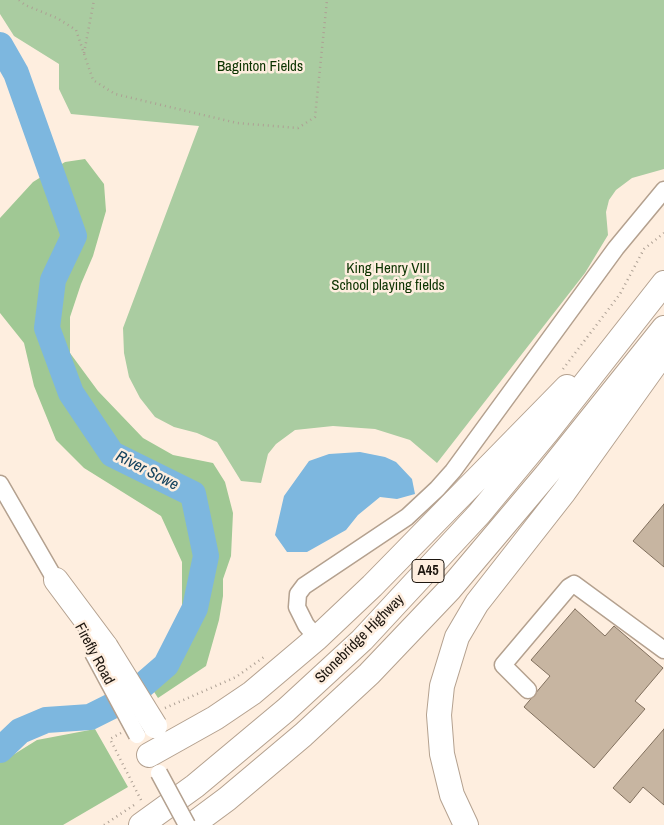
<!DOCTYPE html>
<style>
body{margin:0}
canvas{display:block;background:#feeedf}
</style>
<canvas width="664" height="825"></canvas>
<script>
const ctx = document.querySelector('canvas').getContext('2d');
ctx.lineJoin = 'round';
function fill(path, color) { ctx.fillStyle = color; ctx.fill(path, 'evenodd'); }
const poly = rows => new Path2D(rows.map(r => 'M' + r).join(''));
function trace(path, color, width, dash) { ctx.strokeStyle = color; ctx.lineWidth = width; ctx.lineCap = dash ? 'butt' : 'round'; ctx.setLineDash(dash || []); ctx.stroke(path); }
function write(font, color, halo, rows, align = 'center') {
  ctx.font = font + ' "Archivo Narrow",sans-serif'; ctx.lineWidth = 5; ctx.setLineDash([]); ctx.textBaseline = 'middle'; ctx.strokeStyle = halo; ctx.fillStyle = color; for (const [text, x, y, turn = 0] of rows) {
    ctx.save(); ctx.translate(x, y); ctx.rotate((+turn || 0) * Math.PI / 180); ctx.textAlign = isNaN(turn) ? turn : align; if (halo) ctx.strokeText(text, 0, 0); ctx.fillText(text, 0, 0); ctx.restore();
  }
}
const green = poly([
 [0,0,664,0,664,169,632,178,616,190,609,200,606,212,608,235,585,273,437,463,410,440,375,429,333,426,295,430,276,444,268,454,261,483,241,481,217,442,197,433,174,427,155,417,140,398,129,377,124,353,123,328,199,126,71,114,59,89,59,64,14,36,0,14]
]);
const forest = poly([
 [85,159,104,184,106,211,93,256,81,284,70,317,70,353,98,391,143,438,173,455,213,463,225,482,233,513,231,556,223,579,223,596,219,620,206,666,158,698,151,687,167,657,182,607,182,562,161,516,84,468,56,440,34,386,24,343,0,313,0,218,33,182,65,162],
 [95,729,128,787,63,825,0,825,0,763,37,740]
]);
const water = poly([
 [360,452,385,457,396,462,412,479,415,494,397,499,380,497,358,515,346,530,307,552,287,552,275,535,284,496,309,461,329,454]
]);
const river = poly([
 [0,45,16,73,74,236,53,280,47,328,71,393,112,454,193,494,206,556,195,608,166,665,128,698,90,717,46,720,20,731,0,750]
]);
const building = poly([
 [664,504,664,567,633,541,664,504],
 [575,609,605,636,614,626,663,668,635,701,645,709,594,768,524,707,550,676,531,660,575,609],
 [664,729,664,805,643,787,630,803,613,788,664,729]
]);
const path = poly([
 [19,0,25,5,57,18,76,30,93,80,115,94,237,123,298,128,315,117,327,0],
 [84,53,94,0],
 [563,369,620,294,644,249,664,233],
 [165,708,236,677,264,657],
 [121,733,110,739,141,800],
 [104,825,134,805]
]);
const minor = poly([
 [0,484,60,588],
 [317,638,306,625,297,607,298,594,304,586,407,517,437,489,453,471,616,248,664,190],
 [528,690,503,665,569,587,574,584,664,650]
]);
const highway = poly([
 [56,580,106,647],
 [149,755,215,718,252,693,317,638,372,586,567,387],
 [141,825,195,786,286,710,362,640,479,514,547,432,664,283],
 [192,825,227,799,303,735,369,674,449,590,547,474,664,328],
 [466,825,452,795,442,754,439,715,442,686,457,637,477,603,564,492,664,352]
]);
const minorBridge = poly([
 [93,653,137,735],
 [159,773,187,825]
]);
const highwayBridge = poly([
 [106,647,155,726]
]);
const shields = [
 [428,571,32]
];
const shieldNames = [
 ["A45",428,571]
];
const parkNames = [
 ["Baginton Fields",260,67],
 ["King Henry VIII",388,269],
 ["School playing fields",388,286]
];
const streetNames = [
 ["Stonebridge Highway",360,639,-45],
 ["Firefly Road",94,654,62]
];
const waterNames = [
 ["River Sowe",147,471,27]
];
fill(green, '#aacca1');
fill(forest, '#a0c894');
fill(water, '#7db7df');
trace(river, '#7db7df', 26);
fill(building, '#c7b5a1');
trace(building, '#81705e', 1);
trace(minor, '#b4a18f', 19);
trace(highway, '#b4a18f', 26);
trace(path, '#ada094', 2.5, [1, 4]);
trace(minor, '#fff', 16);
trace(highway, '#fff', 24);
trace(minorBridge, '#b4a18f', 19, []);
trace(highwayBridge, '#b4a18f', 26, []);
trace(minorBridge, '#fff', 16);
trace(highwayBridge, '#fff', 24);
for (const [x, y, w] of shields) { const box = new Path2D(); box.roundRect(x - w / 2, y - 11.5, w, 23, 4); ctx.fillStyle = '#feeedf'; ctx.fill(box); trace(box, '#1d160f', 1); }
write('bold 14px', '#1d160f', null, shieldNames);
write('15px', '#0c3300', '#feeedf', parkNames);
write('15px', '#1d160f', '#feeedf', streetNames);
write('italic 16px', '#14425e', '#feeedf', waterNames);
</script>
